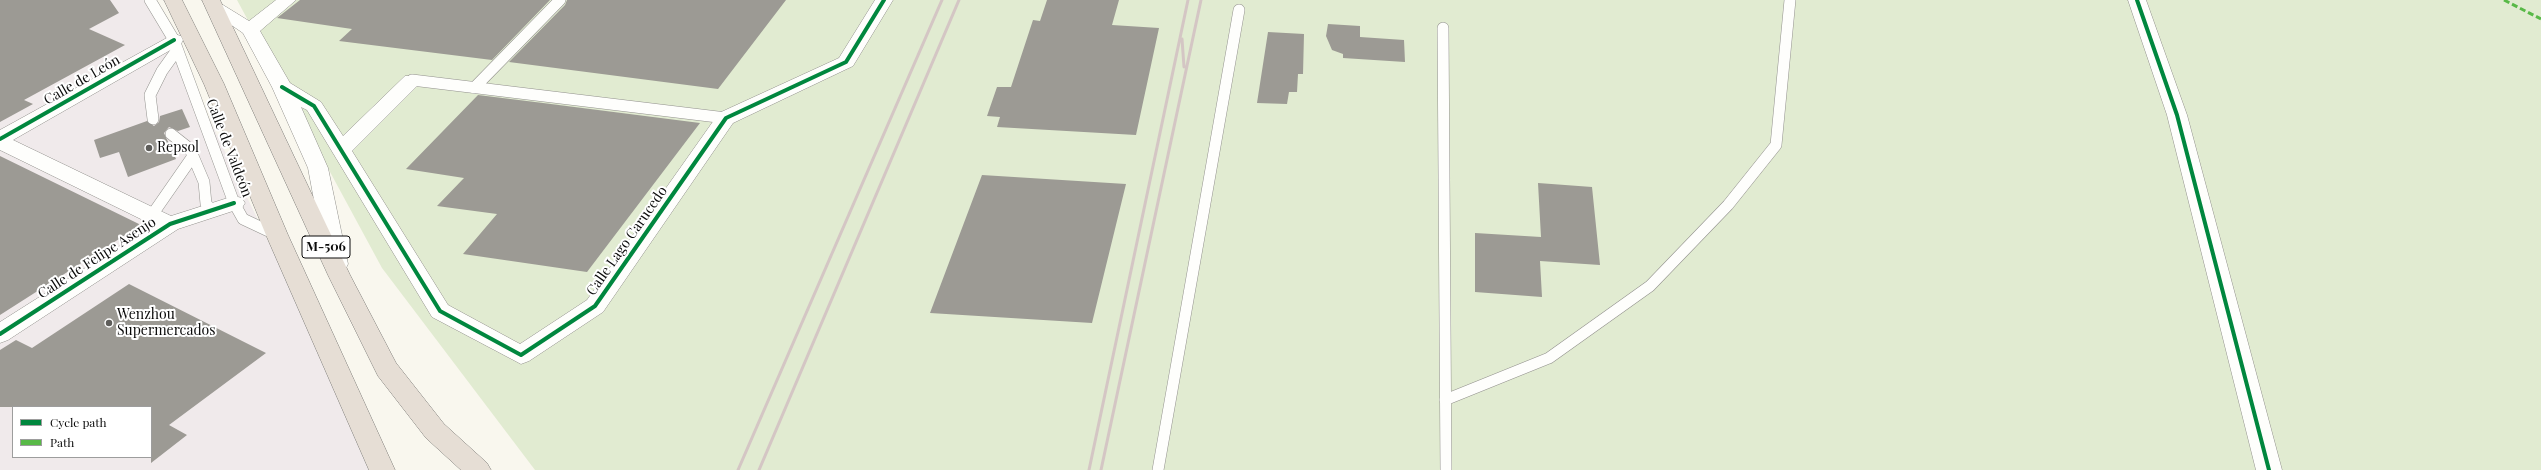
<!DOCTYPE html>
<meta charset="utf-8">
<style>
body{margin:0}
#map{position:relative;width:2541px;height:470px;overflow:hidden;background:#f9f7ee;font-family:"Playfair Display",serif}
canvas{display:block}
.legend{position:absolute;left:12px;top:406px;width:140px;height:52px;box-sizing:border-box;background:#fff;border:1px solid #9d9d9d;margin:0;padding:5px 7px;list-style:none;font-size:12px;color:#0a0a0a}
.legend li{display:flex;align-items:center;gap:8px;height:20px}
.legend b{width:20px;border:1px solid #9d9d9d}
</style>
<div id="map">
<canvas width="2541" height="470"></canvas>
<ul class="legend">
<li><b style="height:5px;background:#00873e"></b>Cycle path</li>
<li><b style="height:5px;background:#58b947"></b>Path</li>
</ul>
</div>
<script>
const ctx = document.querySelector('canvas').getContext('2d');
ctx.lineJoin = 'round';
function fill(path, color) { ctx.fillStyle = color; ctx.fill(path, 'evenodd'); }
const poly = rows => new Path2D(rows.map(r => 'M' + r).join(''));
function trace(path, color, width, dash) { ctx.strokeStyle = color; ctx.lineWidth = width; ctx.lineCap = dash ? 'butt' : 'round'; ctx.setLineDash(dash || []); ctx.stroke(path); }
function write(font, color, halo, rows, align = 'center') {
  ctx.font = font + ' "Playfair Display",serif'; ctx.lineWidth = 4; ctx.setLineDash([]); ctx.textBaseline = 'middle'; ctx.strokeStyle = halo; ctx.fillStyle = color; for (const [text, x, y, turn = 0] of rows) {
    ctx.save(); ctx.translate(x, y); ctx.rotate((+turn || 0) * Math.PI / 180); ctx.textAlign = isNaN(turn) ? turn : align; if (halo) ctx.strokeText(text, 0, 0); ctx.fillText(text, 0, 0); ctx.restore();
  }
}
const industrial = poly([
 [0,0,152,0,310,328,371,470,0,470],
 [13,407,151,407,151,457,13,457]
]);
const green = poly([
 [237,0,2541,0,2541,470,535,470,382,268]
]);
const building = poly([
 [0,0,110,0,119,13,89,29,125,45,24,100,33,104,0,122],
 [300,0,550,0,492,60,339,41,352,29,277,18],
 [567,0,786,0,718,89,509,62,565,5],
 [1047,0,1119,0,1112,25,1159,28,1136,135,997,127,1000,117,987,116,997,87,1011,87,1033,20,1040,21],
 [1328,24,1360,26,1360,37,1404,40,1405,62,1343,58,1343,54,1332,50,1326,36],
 [1268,32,1304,34,1303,74,1298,74,1297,92,1289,92,1287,104,1257,103],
 [478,95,543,103,700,123,587,272,463,254,497,214,437,206,464,178,406,169],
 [182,109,190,127,178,131,169,127,164,133,176,159,128,177,119,152,100,158,94,140,147,121,154,126,159,122,160,116],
 [0,156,141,225,0,315],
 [982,175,1126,184,1092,323,930,313],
 [1538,183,1592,187,1600,265,1540,261,1542,297,1475,292,1475,233,1541,237],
 [129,284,266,353,169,425,187,435,151,463,151,407,0,407,0,350,16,340,32,348]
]);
const service = poly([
 [150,0,174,40,234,203,243,219,277,235],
 [1443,28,1446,470],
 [412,80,726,118],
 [474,88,560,0],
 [153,119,150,95,162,71,177,50],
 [171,134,190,149,204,182,206,204,212,210],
 [152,215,193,156],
 [1445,400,1549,358,1650,286,1728,205,1776,145,1790,0],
 [1158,470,1239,10]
]);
const minor = poly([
 [276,0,296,0,260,31,290,83,321,102,343,136,405,76,419,76,422,80,419,84,352,151,448,305,520,344,587,300,719,113,839,58,875,0,893,0,853,66,733,123,603,312,529,361,521,364,432,317,307,110,301,107,328,168,348,264,345,270,337,272,329,270,326,264,308,168,272,87,243,33,208,9,211,5,223,5,249,21,276,0],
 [2128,0,2146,0,2187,115,2282,470,2256,470,2167,115,2128,0],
 [174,34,181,36,183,40,181,44,13,140,171,216,234,196,242,198,245,203,242,208,178,229,8,340,0,343,0,322,153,225,0,150,0,130,174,34]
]);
const motorway = poly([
 [164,0,182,0,224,84,288,235,395,470,369,470,266,235,204,84,164,0],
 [202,0,220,0,350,275,396,363,444,424,487,463,491,470,461,470,426,438,378,376,328,275,202,0]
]);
const rail = poly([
 [1182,39,1184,67],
 [738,470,942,0],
 [759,470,959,0],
 [1089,470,1188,0],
 [1101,470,1201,0]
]);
const quiet = poly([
 [2504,0,2541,19]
]);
const cycleway = poly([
 [2137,0,2177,115,2269,470],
 [282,87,314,106,440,311,521,355,595,306,726,118,846,62,884,0],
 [0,139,174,40],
 [0,334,170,224,234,203]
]);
const markers = [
 [149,148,4,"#5e5d5a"],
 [109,323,4,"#5e5d5a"]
];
const shields = [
 [326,247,48]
];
const shieldNames = [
 ["M-506",326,247]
];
const streetNames = [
 ["Calle de León",82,80,-30],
 ["Calle de Valdeón",229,148,69],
 ["Calle Lago Carucedo",627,241,-55],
 ["Calle de Felipe Asenjo",97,258,-33]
];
const poiNames = [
 ["Repsol",157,148],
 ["Wenzhou",117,315],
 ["Supermercados",117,331]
];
fill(industrial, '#f0eaeb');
fill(green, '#e1ebd1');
fill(building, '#9c9a94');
trace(service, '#92918d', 12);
trace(minor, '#92918d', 1);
trace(motorway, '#7f7e7a', 1);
trace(service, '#fefefc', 11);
fill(minor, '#fefefc');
fill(motorway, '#e6ded5');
trace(rail, '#d4c6c4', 3);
trace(quiet, '#58b947', 3, [6, 3]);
trace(cycleway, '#00873e', 4);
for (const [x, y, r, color] of markers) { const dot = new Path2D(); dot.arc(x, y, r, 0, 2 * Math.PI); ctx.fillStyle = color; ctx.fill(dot); trace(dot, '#fff', 1.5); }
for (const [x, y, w] of shields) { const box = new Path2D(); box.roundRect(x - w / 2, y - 11, w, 22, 3); ctx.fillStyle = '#fff'; ctx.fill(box); trace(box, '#0a0a0a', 1); }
write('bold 13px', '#0a0a0a', null, shieldNames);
write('14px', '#0a0a0a', '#fff', streetNames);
write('14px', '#0a0a0a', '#fff', poiNames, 'left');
</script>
